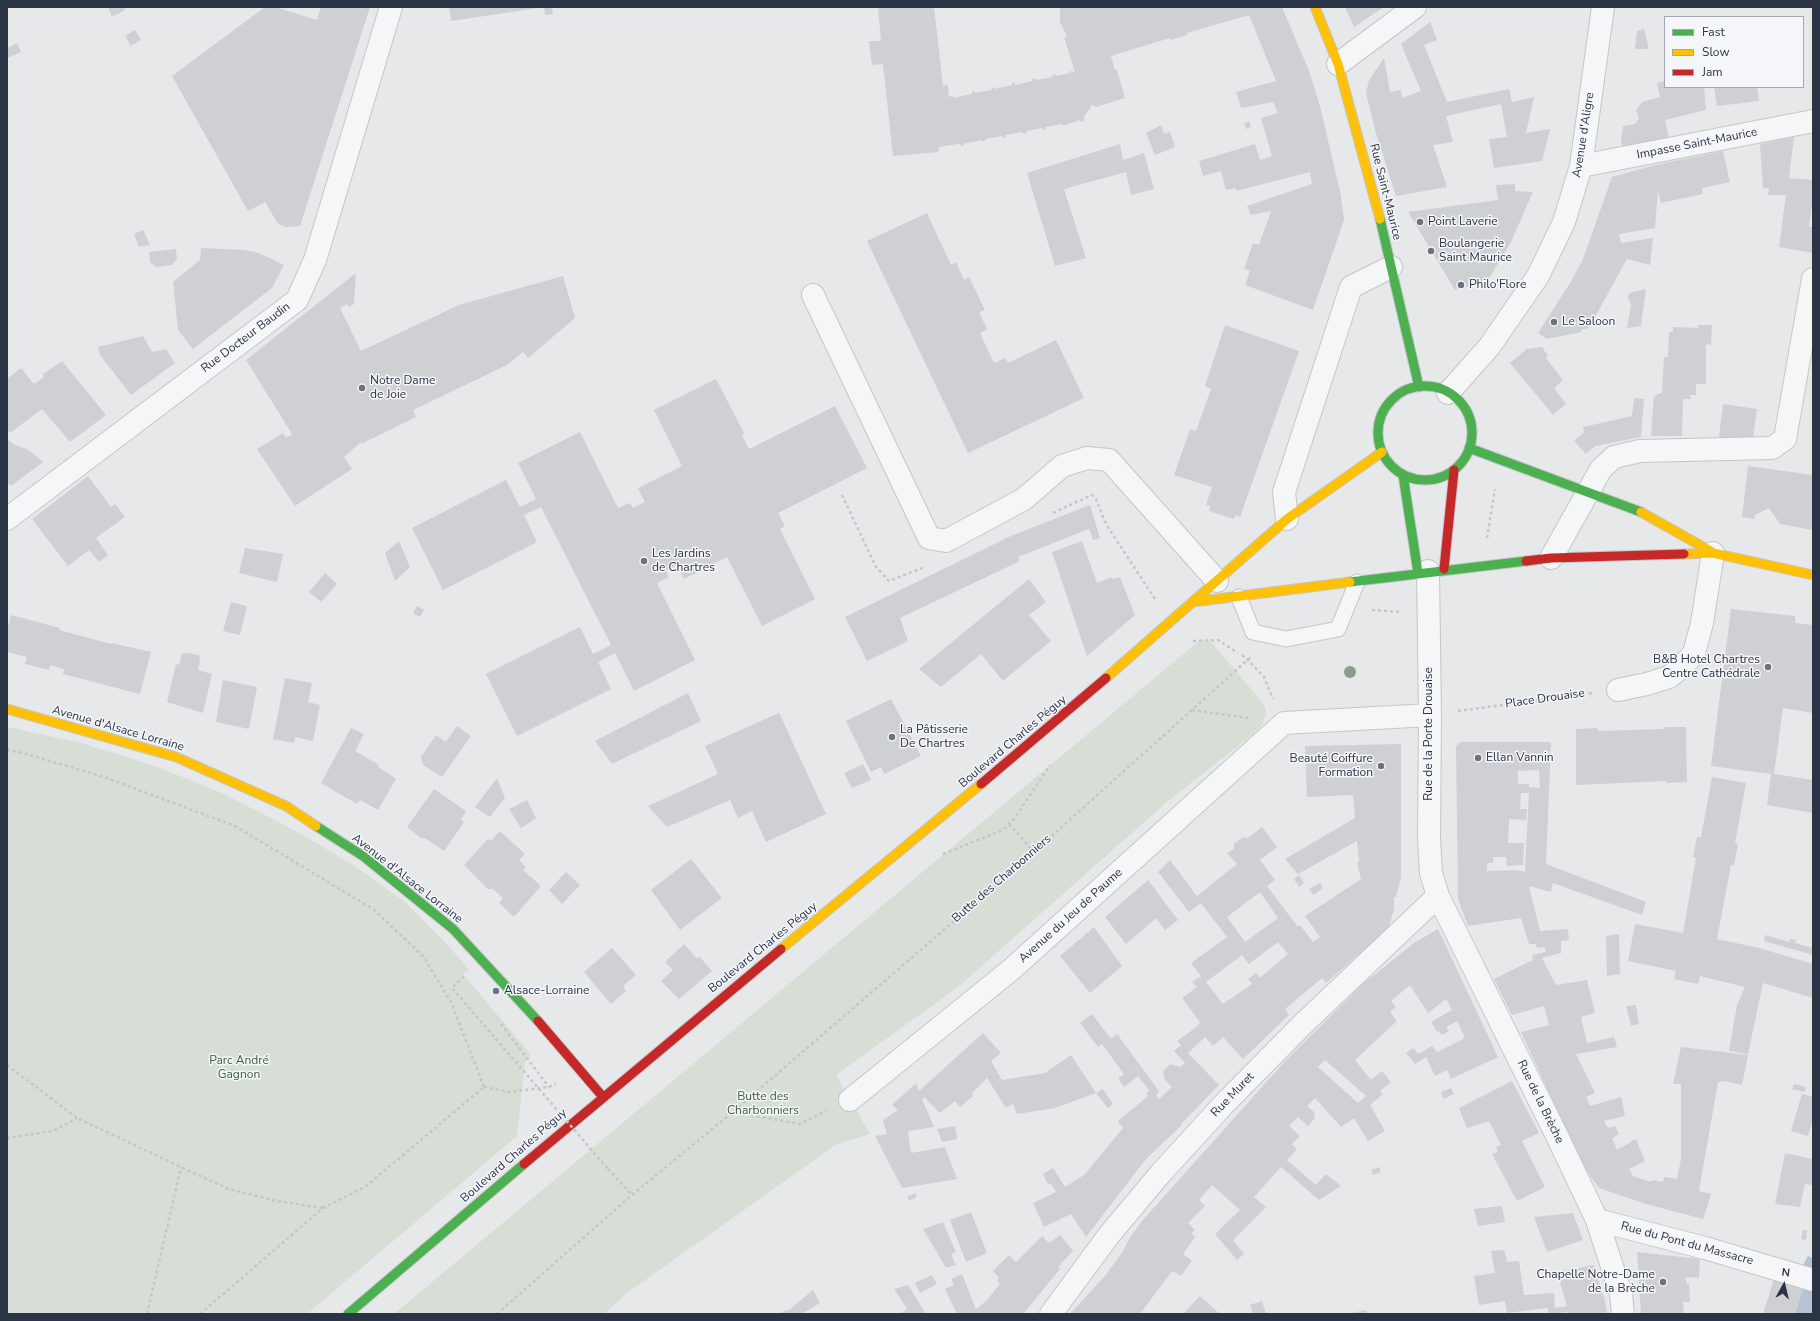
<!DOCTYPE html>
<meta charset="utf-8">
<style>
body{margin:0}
#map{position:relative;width:1820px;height:1321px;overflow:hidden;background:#e6e8ea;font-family:"Nunito Sans",sans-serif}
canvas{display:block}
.frame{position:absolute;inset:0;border:8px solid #2b3445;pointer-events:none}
.legend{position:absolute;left:1664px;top:16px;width:140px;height:72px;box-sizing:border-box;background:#f4f6f9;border:1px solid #a4a8b1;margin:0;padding:5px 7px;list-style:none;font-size:12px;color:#2b3445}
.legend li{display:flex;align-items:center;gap:8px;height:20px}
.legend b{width:20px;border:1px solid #a4a8b1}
.north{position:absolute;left:1764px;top:1265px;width:40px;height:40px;-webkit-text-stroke:3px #f4f6f9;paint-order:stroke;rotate:8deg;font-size:11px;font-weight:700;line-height:16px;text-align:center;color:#2b3445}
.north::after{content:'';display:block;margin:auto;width:14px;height:18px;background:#2b3445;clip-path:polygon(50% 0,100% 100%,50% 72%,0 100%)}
</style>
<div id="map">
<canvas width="1820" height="1321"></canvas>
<div class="frame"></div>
<ul class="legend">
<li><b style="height:5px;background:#4caf50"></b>Fast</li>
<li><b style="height:5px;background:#ffc107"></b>Slow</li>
<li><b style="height:5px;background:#c62828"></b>Jam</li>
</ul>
<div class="north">N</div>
</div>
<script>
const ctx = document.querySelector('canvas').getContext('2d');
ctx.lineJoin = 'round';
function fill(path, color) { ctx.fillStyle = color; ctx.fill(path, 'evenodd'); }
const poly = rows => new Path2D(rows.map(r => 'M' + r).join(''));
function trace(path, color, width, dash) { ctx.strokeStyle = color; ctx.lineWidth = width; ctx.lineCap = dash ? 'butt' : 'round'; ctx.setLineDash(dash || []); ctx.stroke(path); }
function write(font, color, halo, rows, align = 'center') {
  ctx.font = font + ' "Nunito Sans",sans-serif'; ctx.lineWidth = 3; ctx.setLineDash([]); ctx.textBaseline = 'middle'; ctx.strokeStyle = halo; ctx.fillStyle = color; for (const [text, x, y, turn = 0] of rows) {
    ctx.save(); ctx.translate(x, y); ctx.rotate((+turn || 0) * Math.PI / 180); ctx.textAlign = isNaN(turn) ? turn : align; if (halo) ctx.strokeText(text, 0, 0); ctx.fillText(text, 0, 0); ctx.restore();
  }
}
const green = poly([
 [1200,640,1210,641,1259,698,1265,707,1266,714,1262,725,1247,739,1168,801,958,987,836,1075,870,1134,837,1144,627,1293,604,1314,394,1314],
 [7,727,81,743,155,766,222,793,298,832,353,865,405,902,444,941,469,970,463,974,531,1055,525,1062,517,1136,307,1314,7,1314]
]);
const water = poly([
 [1808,1256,1813,1258,1813,1314,1795,1314,1803,1288,1804,1263]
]);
const building = poly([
 [108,7,124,7,125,10,112,17],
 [265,7,275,7,317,20,321,7,370,7,300,226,285,227,278,224,265,202,248,211,172,76],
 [449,7,538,7,538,8,451,21],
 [544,7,552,7,553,14,545,15],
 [878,7,934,7,943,86,948,85,949,99,950,96,953,96,953,98,972,94,972,92,975,91,975,93,992,90,992,88,995,87,995,89,1012,85,1012,83,1015,82,1015,85,1032,81,1032,79,1035,78,1036,80,1053,77,1052,75,1055,74,1056,76,1070,73,1070,71,1075,72,1064,37,1067,37,1060,22,1060,7,1282,7,1309,71,1320,106,1341,196,1344,220,1313,310,1245,285,1250,271,1244,269,1253,243,1259,245,1271,211,1251,215,1247,206,1312,184,1310,172,1236,191,1236,188,1226,190,1221,171,1203,176,1199,161,1255,144,1260,160,1272,156,1261,118,1278,113,1273,102,1241,108,1236,92,1276,81,1249,15,1187,33,1187,35,1171,40,1170,38,1111,56,1115,70,1117,70,1125,98,1096,107,1092,105,1083,118,1085,120,1081,122,1080,120,1063,126,1062,124,1045,127,1046,129,1043,130,1042,128,1026,131,1026,133,1023,134,1022,132,1005,135,1006,137,1002,138,1002,136,985,139,985,141,982,142,982,140,963,144,964,146,961,146,960,144,958,144,939,147,938,152,893,156,883,64,872,65,869,41,881,41],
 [1345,7,1384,7,1354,27],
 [1430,22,1437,40,1424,45,1447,102,1509,89,1512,102,1534,97,1526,133,1550,129,1542,161,1494,168,1489,139,1507,137,1501,104,1446,116,1453,142,1433,145,1447,187,1396,196,1375,130,1366,93,1369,80,1384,58,1390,92,1401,90,1402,98,1421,91,1401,44],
 [1644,29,1649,49,1635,49,1637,31],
 [135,30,141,40,131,46,125,36],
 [17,43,21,52,7,58,7,48],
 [1665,81,1665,87,1704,87,1706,110,1665,120,1669,138,1624,148,1621,142,1623,126,1635,124,1639,118,1636,110,1642,102,1660,97,1657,83],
 [1714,87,1757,87,1759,101,1717,106],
 [1249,121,1251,127,1246,129,1244,123],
 [1161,125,1164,134,1170,132,1175,147,1155,155,1146,133],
 [1794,137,1789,178,1813,180,1813,197,1809,227,1813,227,1813,253,1779,247,1786,195,1768,195,1769,188,1763,188,1760,144],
 [1120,144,1123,160,1144,153,1154,189,1131,195,1126,172,1064,189,1086,258,1055,266,1027,173],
 [1723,151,1730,182,1702,188,1703,194,1661,203,1658,190,1655,228,1619,234,1621,243,1653,238,1650,265,1627,259,1589,328,1581,330,1582,332,1547,339,1538,333,1572,280,1583,259,1612,177,1655,165],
 [1515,184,1515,191,1533,192,1511,242,1487,282,1455,290,1408,212,1498,200,1496,185],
 [927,213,951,265,956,262,964,280,969,277,985,310,979,312,987,329,980,333,994,363,1005,358,1008,363,1056,340,1084,398,968,453,867,241],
 [143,230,150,245,139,247,134,234],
 [201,248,244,250,259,253,284,265,272,288,193,349,178,330,173,282,200,260],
 [176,249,177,259,172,265,156,267,150,262,149,252],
 [356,273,354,304,349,307,347,304,340,308,361,351,459,305,563,276,575,318,528,358,523,352,507,365,413,410,416,417,361,444,361,442,344,457,352,469,295,506,257,449,283,433,286,438,292,434,246,360],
 [1646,289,1641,326,1627,328,1631,305,1628,298,1629,293],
 [1225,325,1299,351,1240,517,1236,515,1234,519,1209,511,1210,506,1206,505,1212,487,1174,475,1190,429,1196,431,1211,389,1205,386],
 [1698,325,1712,325,1711,345,1706,344,1706,384,1696,384,1696,395,1690,395,1691,399,1683,399,1682,436,1651,436,1654,396,1656,397,1657,394,1662,393,1664,357,1668,357,1669,332,1673,332,1673,327,1698,328],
 [143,336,152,352,166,349,175,363,131,395,100,355,98,347],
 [1542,347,1548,356,1546,358,1563,380,1554,388,1566,404,1553,415,1510,363,1527,349],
 [62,361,106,415,70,442,42,409,10,433,7,429,7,379,21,368,34,384,44,377,43,374],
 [716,379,744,433,742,435,749,449,835,406,867,468,778,513,785,526,780,529,815,599,762,626,727,557,684,579,677,565,666,571,669,577,657,583,695,660,634,691,615,653,598,662,611,689,517,736,486,674,580,627,593,654,611,645,541,507,524,515,537,542,443,590,412,528,506,480,520,507,536,499,518,463,580,432,618,508,630,503,633,508,645,502,638,488,682,466,654,410],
 [1634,398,1644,399,1641,437,1595,446,1586,454,1574,441,1584,432,1583,427,1632,416],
 [1723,404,1757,409,1753,438,1719,437],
 [7,439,15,445,27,449,43,462,11,486,7,483],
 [1748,466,1813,475,1813,530,1780,524,1769,508,1755,515,1755,519,1742,517],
 [88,476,111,507,115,504,125,517,96,538,108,555,99,562,89,550,68,566,32,519],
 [1090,505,1100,538,1093,540,1089,529,1018,557,1020,561,900,618,908,641,867,661,845,617,1011,536],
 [399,541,410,567,395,581,385,553],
 [1082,541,1097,583,1112,577,1113,579,1120,577,1135,615,1087,656,1052,552],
 [245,548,283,554,277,582,239,573],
 [325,573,337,584,321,602,309,592],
 [1029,579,1046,602,1029,615,1051,641,1003,681,981,654,941,687,919,669],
 [231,602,247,606,240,635,223,631],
 [417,606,424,610,420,617,413,613],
 [1731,609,1795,616,1795,623,1813,625,1813,713,1783,708,1774,774,1813,780,1813,813,1767,805,1771,774,1711,766],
 [11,615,60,628,59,630,111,644,112,643,151,652,140,694,63,674,64,669,50,665,49,670,25,664,27,657,7,652,7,631],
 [186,653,199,655,200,659,198,670,212,674,203,713,167,702,176,664,179,665,182,654],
 [285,678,312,683,308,702,320,705,313,741,295,737,294,743,273,739],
 [223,680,257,687,249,729,216,722],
 [688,693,701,721,612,764,595,741],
 [891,699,921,756,884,774,881,767,871,772,846,721],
 [779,713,826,814,766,842,752,811,738,818,730,800,667,827,648,806,718,774,705,746],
 [457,726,471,736,442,777,423,765,421,757,436,735,446,742],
 [1665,727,1686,727,1687,782,1666,783,1666,781,1576,785,1576,729,1598,728,1598,731,1665,729],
 [351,728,364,734,355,751,379,765,378,767,396,779,378,810,360,800,357,804,321,783],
 [1461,742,1551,742,1546,864,1646,902,1642,915,1553,883,1551,892,1529,886,1540,931,1568,929,1569,940,1561,941,1561,953,1542,958,1556,985,1587,980,1595,1013,1581,1017,1587,1043,1614,1037,1617,1047,1576,1054,1595,1093,1586,1097,1590,1106,1621,1097,1625,1116,1604,1121,1608,1128,1615,1126,1619,1134,1612,1138,1617,1150,1636,1139,1645,1161,1629,1169,1633,1176,1651,1182,1652,1180,1663,1182,1664,1177,1677,1179,1681,1159,1681,1084,1673,1084,1681,1047,1748,1055,1742,1085,1724,1081,1718,1082,1699,1191,1711,1194,1703,1219,1646,1204,1599,1188,1583,1166,1521,1032,1549,1025,1544,1006,1512,1015,1494,979,1533,960,1532,955,1546,952,1544,947,1537,948,1536,944,1529,944,1521,918,1468,926,1458,899,1456,746],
 [1539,770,1540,788,1529,787,1529,784,1518,784,1518,771],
 [1521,793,1529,793,1525,872,1517,870,1487,871,1487,863,1493,863,1493,857,1506,857,1507,866,1523,865,1524,843,1508,843,1509,819,1526,820,1527,809,1520,809],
 [1401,744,1401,877,1396,897,1394,897,1394,909,1389,926,1383,936,1357,956,1326,983,1322,978,1285,1009,1289,1015,1243,1059,1223,1037,1213,1046,1205,1037,1188,1053,1219,1085,1181,1124,1182,1125,1146,1159,1086,1237,1071,1214,1044,1227,1033,1203,1056,1192,1052,1185,1047,1183,1043,1174,1053,1168,1065,1187,1084,1175,1123,1128,1118,1121,1148,1096,1146,1093,1149,1090,1138,1076,1124,1087,1118,1078,1124,1074,1102,1044,1098,1047,1080,1023,1092,1014,1111,1039,1117,1034,1159,1091,1156,1096,1159,1099,1172,1087,1165,1080,1163,1071,1170,1064,1180,1067,1185,1063,1174,1051,1181,1045,1177,1041,1198,1026,1200,1022,1182,998,1197,987,1192,982,1201,976,1191,963,1227,937,1201,903,1189,912,1158,872,1170,860,1197,896,1237,864,1227,853,1234,849,1234,844,1243,837,1248,838,1262,827,1277,847,1260,860,1275,880,1267,886,1298,927,1300,925,1313,942,1320,937,1305,916,1361,879,1357,863,1359,862,1357,841,1298,874,1285,859,1355,818,1353,795,1307,797,1305,746],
 [1260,892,1278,918,1245,942,1227,917],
 [1278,942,1288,954,1260,978,1256,973,1248,979,1252,984,1223,1004,1206,982,1242,955,1249,964],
 [863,764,871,780,852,788,844,773],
 [1712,777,1746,783,1735,843,1738,844,1734,865,1731,865,1717,939,1759,948,1813,964,1813,998,1763,983,1748,1054,1729,1051,1737,1005,1745,987,1700,976,1698,984,1674,979,1676,971,1628,961,1635,924,1683,933,1696,858,1693,857,1697,837,1701,837],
 [497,778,505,798,490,817,475,807],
 [434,789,466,811,461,820,464,822,444,851,423,837,422,839,407,827],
 [527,800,536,818,521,828,509,809],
 [500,831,525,854,519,860,526,867,523,870,541,886,514,917,499,903,503,898,493,889,488,889,464,865,488,839,491,841],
 [691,859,722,898,680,930,651,890],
 [566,872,580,885,562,904,549,890],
 [1299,875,1304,883,1299,887,1294,879],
 [1148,880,1178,920,1165,930,1156,918,1126,944,1105,917],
 [1320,883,1323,888,1314,895,1309,889],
 [1094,927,1122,966,1090,993,1060,956],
 [1438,929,1498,1057,1451,1079,1447,1070,1435,1076,1426,1057,1415,1064,1406,1053,1413,1048,1418,1054,1432,1046,1437,1052,1465,1038,1457,1021,1446,1027,1449,1031,1442,1035,1439,1031,1437,1032,1431,1022,1452,1010,1446,999,1428,1013,1410,985,1391,1001,1396,1007,1390,1012,1397,1021,1355,1060,1371,1080,1382,1071,1391,1082,1380,1091,1383,1094,1370,1105,1385,1131,1368,1141,1354,1118,1341,1127,1315,1098,1307,1106,1314,1112,1315,1118,1308,1126,1298,1117,1289,1126,1300,1136,1292,1144,1297,1149,1287,1160,1316,1185,1326,1174,1341,1186,1319,1200,1281,1167,1254,1197,1266,1207,1233,1240,1244,1254,1237,1260,1215,1234,1240,1210,1212,1185,1199,1200,1205,1206,1188,1223,1195,1230,1191,1233,1195,1237,1183,1254,1192,1261,1181,1276,1172,1271,1140,1314,1070,1314,1105,1276,1122,1253,1129,1239,1142,1221,1287,1059,1364,983,1414,943],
 [1325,1060,1366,1096,1358,1103,1318,1067],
 [1619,934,1620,974,1607,976,1606,936],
 [1765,935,1789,942,1790,939,1796,940,1795,943,1813,948,1813,955,1764,941],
 [684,944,697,959,699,956,712,971,679,999,661,981,673,970,665,962],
 [612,948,636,975,623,986,626,991,611,1004,584,972],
 [1636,1005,1639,1024,1631,1026,1626,1006],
 [983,1033,1001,1053,991,1061,1002,1080,1045,1073,1071,1055,1096,1093,1055,1108,1017,1114,1013,1104,1006,1108,987,1078,972,1093,973,1096,960,1107,955,1101,940,1113,924,1097,922,1099,934,1127,908,1131,911,1153,945,1147,957,1179,902,1188,875,1136,887,1134,883,1120,898,1110,892,1105,916,1083,919,1091],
 [1512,1081,1539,1133,1522,1141,1545,1187,1517,1201,1492,1154,1498,1152,1496,1147,1501,1145,1489,1121,1467,1128,1459,1108],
 [1794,1084,1806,1087,1805,1092,1792,1089],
 [1451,1088,1454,1094,1444,1099,1441,1092],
 [1103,1089,1113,1104,1108,1108,1096,1093],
 [1802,1094,1813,1097,1813,1119,1808,1136,1791,1131],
 [955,1126,957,1139,942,1142,937,1129],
 [1785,1153,1813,1159,1813,1185,1805,1184,1800,1207,1775,1204],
 [1379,1167,1381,1172,1373,1175,1371,1170],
 [915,1193,917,1197,909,1201,907,1197],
 [1502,1206,1505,1222,1478,1226,1474,1209],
 [971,1212,987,1253,966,1262,950,1220],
 [1573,1213,1583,1240,1547,1252,1534,1217],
 [943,1222,956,1252,951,1254,956,1265,946,1268,923,1229],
 [1803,1230,1807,1230,1806,1240,1801,1239],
 [1060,1235,1073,1251,1058,1267,1060,1269,1023,1314,957,1314,955,1310,945,1289,954,1285,951,1279,962,1274,976,1309,986,1301,1000,1284,997,1281,999,1278,993,1271,1009,1255,1016,1262,1042,1236,1049,1243],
 [1504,1250,1507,1262,1519,1261,1524,1295,1554,1293,1555,1308,1567,1306,1557,1272,1594,1265,1605,1301,1607,1314,1568,1314,1568,1312,1548,1314,1548,1308,1507,1313,1505,1301,1479,1305,1474,1276,1495,1273,1491,1251],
 [1637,1252,1700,1259,1699,1278,1685,1277,1687,1284,1689,1284,1690,1302,1683,1302,1684,1314,1641,1314],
 [932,1275,937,1284,920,1293,915,1283],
 [1774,1279,1803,1288,1795,1314,1763,1314],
 [908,1285,926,1314,900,1314,907,1309,894,1289],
 [813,1290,820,1303,801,1314,780,1314,786,1310,788,1311],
 [1200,1296,1220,1314,1183,1314],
 [1262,1301,1266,1314,1253,1314,1250,1305],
 [1366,1310,1367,1314,1351,1314,1351,1313]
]);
const path = poly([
 [842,495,876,567,889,581,925,567],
 [1053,513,1092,495,1096,499,1106,524,1155,599],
 [1487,538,1495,489],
 [1372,610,1401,612],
 [1193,641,1218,640,1238,653],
 [1242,655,1248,660,1264,677,1273,699],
 [1192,710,1248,718],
 [1458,711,1592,693],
 [7,750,23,753,104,777,235,826,373,909,423,956,451,1002,484,1087],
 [1009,824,1034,852],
 [943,854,1003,830,1014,819,1050,765],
 [501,1024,549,1087],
 [7,1065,77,1118,181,1167,229,1189,276,1201,323,1208],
 [484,1087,509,1092,549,1087,556,1084],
 [733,1112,800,1124,826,1111],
 [7,1138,53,1131,77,1118],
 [608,1169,632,1195],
 [147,1314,181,1167],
 [200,1314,323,1208,365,1187,484,1087],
 [497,1314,632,1195,733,1112,1034,852,1252,656]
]);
const lane = poly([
 [1239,597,1253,632,1286,639,1338,629,1357,582]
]);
const street = poly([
 [1338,64,1415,7],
 [1581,166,1813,121],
 [813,295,929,538,946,541,1024,499,1062,466,1087,458,1109,460,1217,581],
 [1448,393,1489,347,1538,276,1564,222,1581,166,1603,7],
 [7,519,297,300,315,260,391,7],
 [1287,519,1284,492,1351,287,1391,267],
 [1551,558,1601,469,1614,457,1640,451,1772,448,1785,439,1813,279],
 [1428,571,1430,715,1429,839,1431,873,1438,896,1559,1140,1597,1220,1621,1294,1623,1314],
 [1618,690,1647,684,1669,677,1682,667,1694,653,1702,623,1713,553],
 [850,1100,1012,969,1284,723,1430,715],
 [1597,1220,1705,1248,1813,1280],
 [1051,1314,1109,1235,1161,1173,1224,1104,1303,1024,1438,896]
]);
const fast = poly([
 [1380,219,1419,387],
 '1378 433a47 47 0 1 1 94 0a47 47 0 1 1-94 0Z',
 [1469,448,1641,512],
 [1403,475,1418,573],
 [1350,582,1526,561],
 [316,826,363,856,453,929,538,1021],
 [348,1314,524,1164]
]);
const slow = poly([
 [1315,7,1338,64,1380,219],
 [1641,512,1712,552],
 [1684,554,1713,553,1813,575],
 [1193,602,1350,582],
 [1106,678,1287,519,1382,452],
 [7,709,176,757,286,806,316,826],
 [781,949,981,784]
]);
const jam = poly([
 [1526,561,1551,558,1684,554],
 [1444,569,1454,470],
 [981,784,1106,678],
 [538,1021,603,1097],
 [524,1164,781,949]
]);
const pathBridge = poly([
 [464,976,452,988,608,1169]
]);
const trees = [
 [1350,672]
];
const markers = [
 [1420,222,4,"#6c737f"],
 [1431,251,4,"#6c737f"],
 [1461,285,4,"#6c737f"],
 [1554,322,4,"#6c737f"],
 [362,388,4,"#6c737f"],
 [644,561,4,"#6c737f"],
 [1768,667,4,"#6c737f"],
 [892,737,4,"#6c737f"],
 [1478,758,4,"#6c737f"],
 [1381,766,4,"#6c737f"],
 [496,991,4,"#6c737f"],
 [1663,1282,4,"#6c737f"]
];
const streetNames = [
 ["Avenue d'Aligre",1584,135,-81],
 ["Impasse Saint-Maurice",1697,144,-11],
 ["Rue Saint-Maurice",1385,192,76],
 ["Rue Docteur Baudin",246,338,-37],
 ["Place Drouaise",1545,699,-8],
 ["Avenue d'Alsace Lorraine",118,729,16],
 ["Rue de la Porte Drouaise",1429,734,-90],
 ["Boulevard Charles Péguy",1013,742,-40],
 ["Avenue d'Alsace Lorraine",407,879,38],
 ["Butte des Charbonniers",1002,879,-41],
 ["Avenue du Jeu de Paume",1071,916,-42],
 ["Boulevard Charles Péguy",763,948,-39],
 ["Rue Muret",1233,1095,-46],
 ["Rue de la Brèche",1540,1102,64],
 ["Boulevard Charles Péguy",514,1156,-41],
 ["Rue du Pont du Massacre",1687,1244,15]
];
const poiNames = [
 ["Point Laverie",1428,222],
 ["Boulangerie",1439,244],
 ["Saint Maurice",1439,258],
 ["Philo'Flore",1469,285],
 ["Le Saloon",1562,322],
 ["Notre Dame",370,381],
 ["de Joie",370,395],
 ["Les Jardins",652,554],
 ["de Chartres",652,568],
 ["B&B Hotel Chartres",1760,660,"right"],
 ["Centre Cathédrale",1760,674,"right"],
 ["La Pâtisserie",900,730],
 ["De Chartres",900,744],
 ["Ellan Vannin",1486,758],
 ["Beauté Coiffure",1373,759,"right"],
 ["Formation",1373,773,"right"],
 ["Alsace-Lorraine",504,991],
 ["Chapelle Notre-Dame",1655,1275,"right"],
 ["de la Brèche",1655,1289,"right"]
];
const parkNames = [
 ["Parc André",239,1061],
 ["Gagnon",239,1075],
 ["Butte des",763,1097],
 ["Charbonniers",763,1111]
];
fill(green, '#d6ded6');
fill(water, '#b4c4d5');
fill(building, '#ced0d3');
trace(lane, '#c4c6c8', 17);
trace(street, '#c4c6c8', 24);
trace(fast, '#c4c6c8', 11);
trace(slow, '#c4c6c8', 11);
trace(jam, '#c4c6c8', 11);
trace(path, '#c5c6ca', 2.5, [3, 3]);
trace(lane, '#f5f6f7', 15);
trace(street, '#f5f6f7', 22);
trace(fast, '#4caf50', 9);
trace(slow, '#ffc107', 9);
trace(jam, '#c62828', 9);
trace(pathBridge, '#c5c6ca', 2.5, [3, 3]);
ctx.fillStyle = '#8a9e88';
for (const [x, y] of trees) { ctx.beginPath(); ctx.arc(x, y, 6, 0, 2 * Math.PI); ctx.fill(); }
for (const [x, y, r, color] of markers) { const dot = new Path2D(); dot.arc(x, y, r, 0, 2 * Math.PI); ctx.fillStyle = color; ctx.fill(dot); trace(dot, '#f4f6f9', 1.5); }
write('12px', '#2b3445', '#f4f6f9', streetNames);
write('12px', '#2b3445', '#f4f6f9', poiNames, 'left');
write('12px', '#3f6138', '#f4f6f9', parkNames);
</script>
